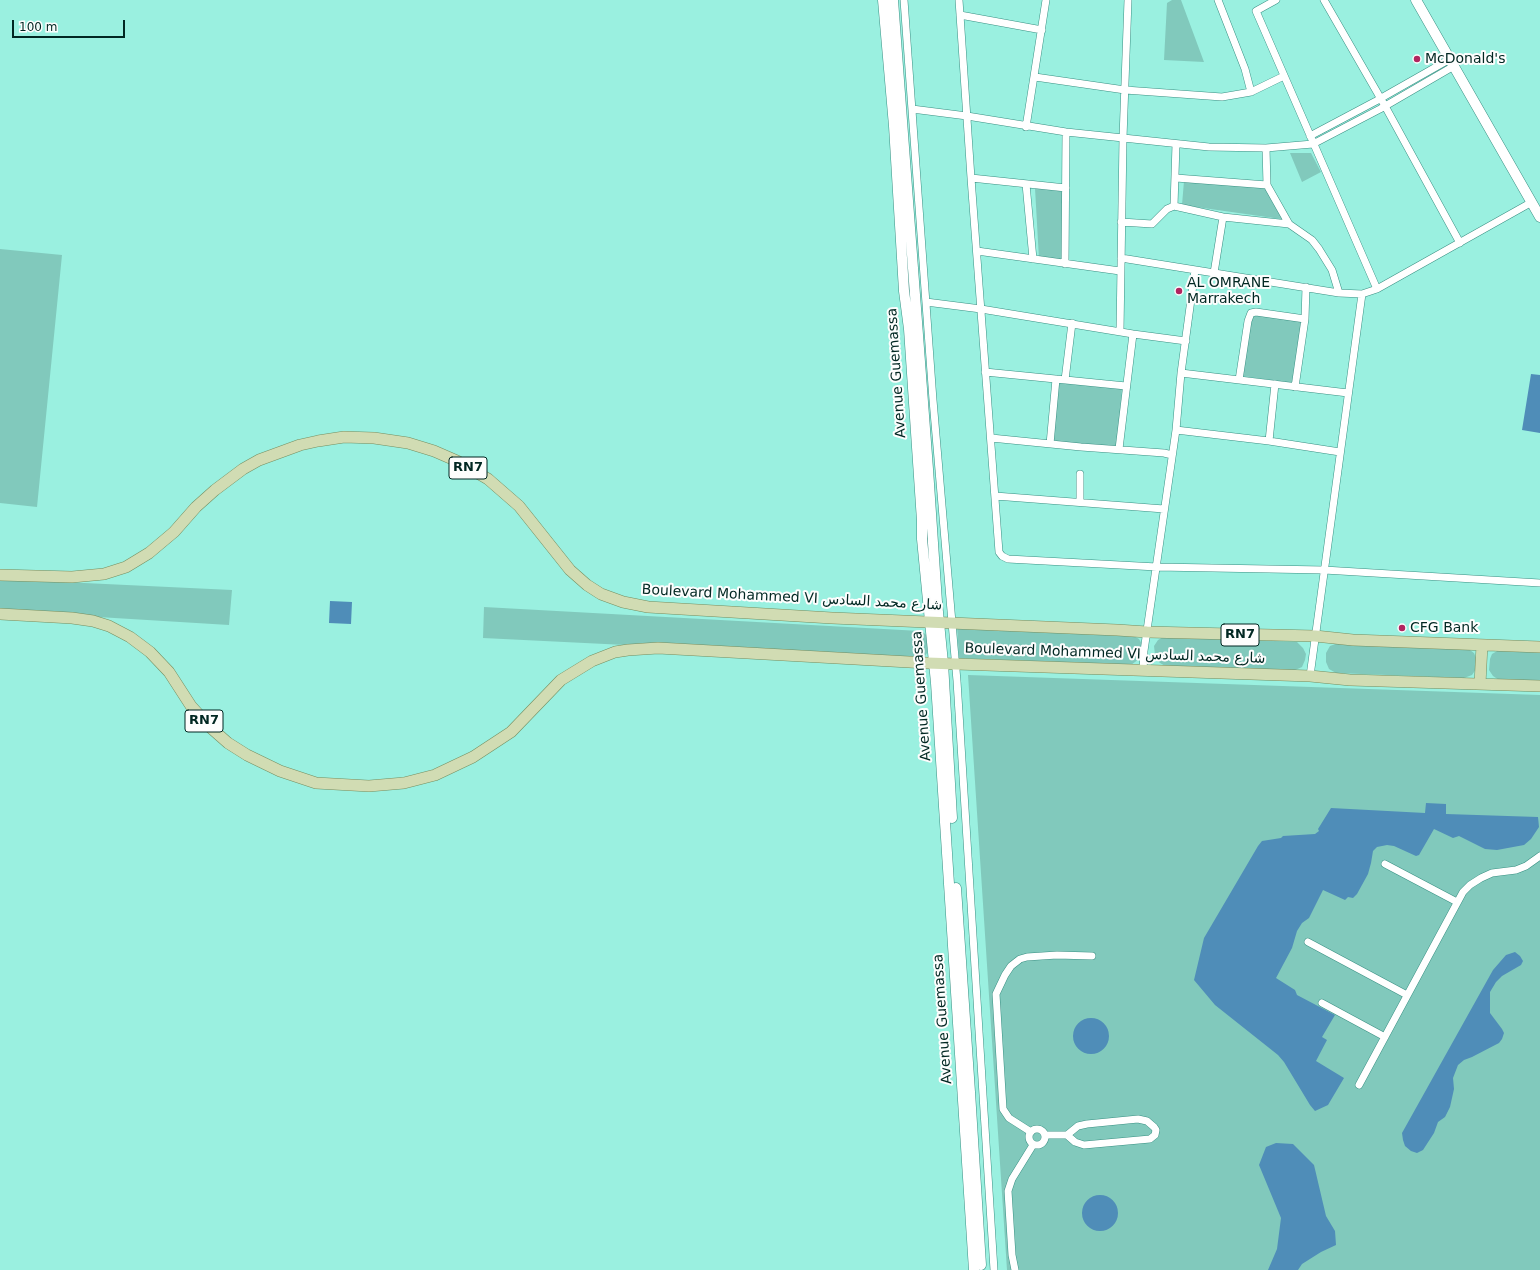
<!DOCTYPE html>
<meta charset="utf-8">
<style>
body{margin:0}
#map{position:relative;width:1540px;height:1270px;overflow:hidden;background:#9af0e0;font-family:"DejaVu Sans",sans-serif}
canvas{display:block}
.scale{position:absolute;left:12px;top:20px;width:113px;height:18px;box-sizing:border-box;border:2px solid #012722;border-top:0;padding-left:5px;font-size:12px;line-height:14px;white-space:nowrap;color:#012722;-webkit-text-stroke:3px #fdfdfd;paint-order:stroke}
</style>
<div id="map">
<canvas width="1540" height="1270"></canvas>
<div class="scale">100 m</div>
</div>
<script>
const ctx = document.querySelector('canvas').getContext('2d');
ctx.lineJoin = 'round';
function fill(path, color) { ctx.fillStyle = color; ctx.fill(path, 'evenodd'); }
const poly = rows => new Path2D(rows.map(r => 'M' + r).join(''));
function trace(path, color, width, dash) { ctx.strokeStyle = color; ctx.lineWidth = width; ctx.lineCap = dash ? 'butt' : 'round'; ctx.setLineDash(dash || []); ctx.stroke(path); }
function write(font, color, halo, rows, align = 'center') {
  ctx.font = font + ' "DejaVu Sans",Cairo,sans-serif'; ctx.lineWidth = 4; ctx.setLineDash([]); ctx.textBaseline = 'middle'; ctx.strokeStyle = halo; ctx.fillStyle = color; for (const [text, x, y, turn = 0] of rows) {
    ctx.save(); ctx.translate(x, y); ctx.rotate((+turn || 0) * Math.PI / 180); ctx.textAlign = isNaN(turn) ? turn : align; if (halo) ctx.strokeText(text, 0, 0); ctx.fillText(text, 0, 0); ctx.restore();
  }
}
const green = poly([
 [1172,0,1181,0,1204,62,1164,60,1167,3],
 [1290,153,1311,153,1321,172,1302,182],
 [1184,181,1269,185,1288,220,1182,205],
 [1035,188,1067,192,1067,262,1039,259],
 [0,249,62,255,37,507,0,503],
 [1252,314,1303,320,1294,383,1242,376],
 [1058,383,1122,389,1117,447,1053,441],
 [0,579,232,590,229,625,0,611],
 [484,607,920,631,923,632,927,636,927,653,925,656,922,658,910,659,483,638],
 [957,626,1132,635,1139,639,1143,646,1143,653,1139,659,1131,665,959,658],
 [1165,636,1297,642,1303,648,1306,654,1305,660,1302,667,1293,671,1165,666,1157,661,1155,655,1154,646,1158,640],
 [1338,643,1467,648,1474,653,1476,658,1476,669,1472,675,1464,678,1336,673,1329,669,1326,662,1326,653,1330,646],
 [1499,650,1540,652,1540,682,1499,680,1493,676,1489,670,1490,659,1492,654],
 [968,675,1540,695,1540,1270,1007,1270]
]);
const water = poly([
 [1531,374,1540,375,1540,433,1522,430],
 [330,601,352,602,351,624,329,623],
 [1426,803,1446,804,1446,814,1538,817,1539,827,1531,839,1524,845,1497,850,1485,849,1459,836,1453,838,1434,829,1419,855,1416,856,1394,846,1387,845,1377,847,1373,851,1371,863,1368,874,1357,894,1353,898,1348,897,1345,900,1323,890,1309,918,1302,923,1297,931,1292,948,1276,978,1295,990,1297,995,1335,1015,1322,1037,1327,1040,1316,1061,1344,1078,1328,1105,1315,1111,1310,1105,1284,1062,1278,1055,1215,1005,1194,980,1204,938,1258,846,1262,841,1281,838,1283,836,1315,834,1319,831,1318,829,1331,808,1425,813],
 [1515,952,1520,956,1523,961,1521,965,1502,976,1496,982,1490,992,1490,1013,1502,1029,1504,1033,1502,1039,1499,1043,1472,1057,1464,1060,1458,1065,1453,1078,1454,1089,1450,1107,1445,1117,1438,1122,1434,1133,1423,1150,1417,1153,1411,1151,1405,1146,1403,1140,1402,1133,1493,970,1506,955],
 '1073 1036a18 18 0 1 1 36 0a18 18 0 1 1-36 0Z',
 [1276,1143,1293,1144,1314,1165,1326,1216,1335,1231,1336,1245,1321,1252,1302,1264,1298,1270,1268,1270,1277,1249,1281,1218,1259,1165,1266,1147],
 '1082 1213a18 18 0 1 1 36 0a18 18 0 1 1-36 0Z'
]);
const minor = poly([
 [904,0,933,400,957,681,994,1270],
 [959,0,971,178,999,552,1002,556,1008,559,1157,567,1324,570,1540,583],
 [1218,0,1245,69,1251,92],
 [1276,0,1256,11,1377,289],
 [1324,0,1385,106,1460,243],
 [960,15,1042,30],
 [1035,77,1125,90,1222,97,1251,92,1284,76],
 [912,109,967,116,1066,132,1209,147,1266,148,1313,144,1380,109,1454,66],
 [1026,127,1046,0],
 [1310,136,1376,101,1450,59],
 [1266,148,1267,185,1289,224,1312,240,1319,249,1332,270,1339,293],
 [971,178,1066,188],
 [1176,178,1267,185],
 [1026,184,1033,259],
 [1174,206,1176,144],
 [1121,222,1152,224,1167,209,1174,206,1223,217,1289,224],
 [977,251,1120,271],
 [1121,258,1339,293,1362,294,1377,289,1532,202],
 [1065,264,1066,132],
 [1214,273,1223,217],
 [926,302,981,309,1133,334,1186,341],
 [1120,331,1123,138,1128,0],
 [985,372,1126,386],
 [1181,373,1348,393],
 [1065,380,1072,323],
 [1239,380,1248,321,1251,313,1256,312,1305,319],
 [1295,387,1305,319,1306,287],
 [1176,430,1269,441,1340,452],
 [991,438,1081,447,1164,453,1172,455],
 [1269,441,1275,384],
 [1050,444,1056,379],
 [1119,449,1133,334],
 [995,496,1164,509],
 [1080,502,1080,474],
 [1143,671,1144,651,1176,430,1181,373,1195,270],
 [1310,676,1362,294],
 [1385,864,1457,902],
 [1308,942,1407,995],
 [1322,1003,1385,1037],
 [1359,1085,1463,892,1470,885,1481,878,1492,873,1516,870,1526,866,1540,856],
 '1029 1137a8 8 0 1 1 16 0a8 8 0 1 1-16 0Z',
 [1031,1132,1009,1118,1003,1109,996,994,1005,975,1011,966,1020,959,1027,957,1057,955,1092,956],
 [1046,1135,1067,1135,1078,1126,1087,1124,1138,1119,1147,1121,1154,1127,1156,1130,1155,1135,1150,1139,1084,1145,1075,1142,1067,1135],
 [1015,1270,1012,1255,1008,1191,1012,1179,1033,1145]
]);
const secondary = poly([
 [883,0,894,126,904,291,909,329,922,521,922,539,936,683,974,1270],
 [893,0,928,469,937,602,943,663,952,818],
 [1416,0,1540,217],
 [956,888,970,1092,981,1265]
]);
const primary = poly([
 [0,575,72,577,104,574,126,567,149,553,174,532,196,507,215,490,243,469,259,460,300,445,318,441,344,437,374,438,408,443,434,451,457,461,488,479,519,506,570,570,587,585,601,594,623,602,648,607,832,618,1117,630,1147,632,1315,636,1353,640,1540,647],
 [0,614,72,618,93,621,109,626,130,637,150,652,169,672,191,706,211,728,228,743,247,755,280,771,316,783,369,786,404,783,435,775,473,757,511,732,561,680,592,661,615,652,628,650,658,648,927,663,1310,676,1350,680,1540,686],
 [1480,684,1482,645]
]);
const markers = [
 [1417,59,4,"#b12560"],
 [1179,291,4,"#b12560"],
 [1402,628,4,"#b12560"]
];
const shields = [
 [468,468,38],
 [1240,635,38],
 [204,721,38]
];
const shieldNames = [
 ["RN7",468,468],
 ["RN7",1240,635],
 ["RN7",204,721]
];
const poiNames = [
 ["McDonald's",1425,59],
 ["AL OMRANE",1187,283],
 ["Marrakech",1187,299],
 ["CFG Bank",1410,628]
];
const streetNames = [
 ["Avenue Guemassa",897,373,-94],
 ["Boulevard Mohammed VI شارع محمد السادس",792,598,3],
 ["Boulevard Mohammed VI شارع محمد السادس",1115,654,2],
 ["Avenue Guemassa",922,696,-94],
 ["Avenue Guemassa",943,1019,-94]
];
fill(green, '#81c9bc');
fill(water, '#4f8db8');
trace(minor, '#399083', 8);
trace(secondary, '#399083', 11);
trace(primary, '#748e60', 12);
trace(minor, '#fff', 7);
trace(secondary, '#fff', 10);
trace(primary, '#d1dcb3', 11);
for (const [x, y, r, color] of markers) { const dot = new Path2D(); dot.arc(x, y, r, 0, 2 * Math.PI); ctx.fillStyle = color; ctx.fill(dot); trace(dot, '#fdfdfd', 1.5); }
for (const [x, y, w] of shields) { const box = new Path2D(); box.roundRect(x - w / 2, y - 11, w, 22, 3); ctx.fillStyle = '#fdfdfd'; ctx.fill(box); trace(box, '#012722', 1); }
write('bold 13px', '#012722', null, shieldNames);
write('14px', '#012722', '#fdfdfd', poiNames, 'left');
write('14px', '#012722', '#fdfdfd', streetNames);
</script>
